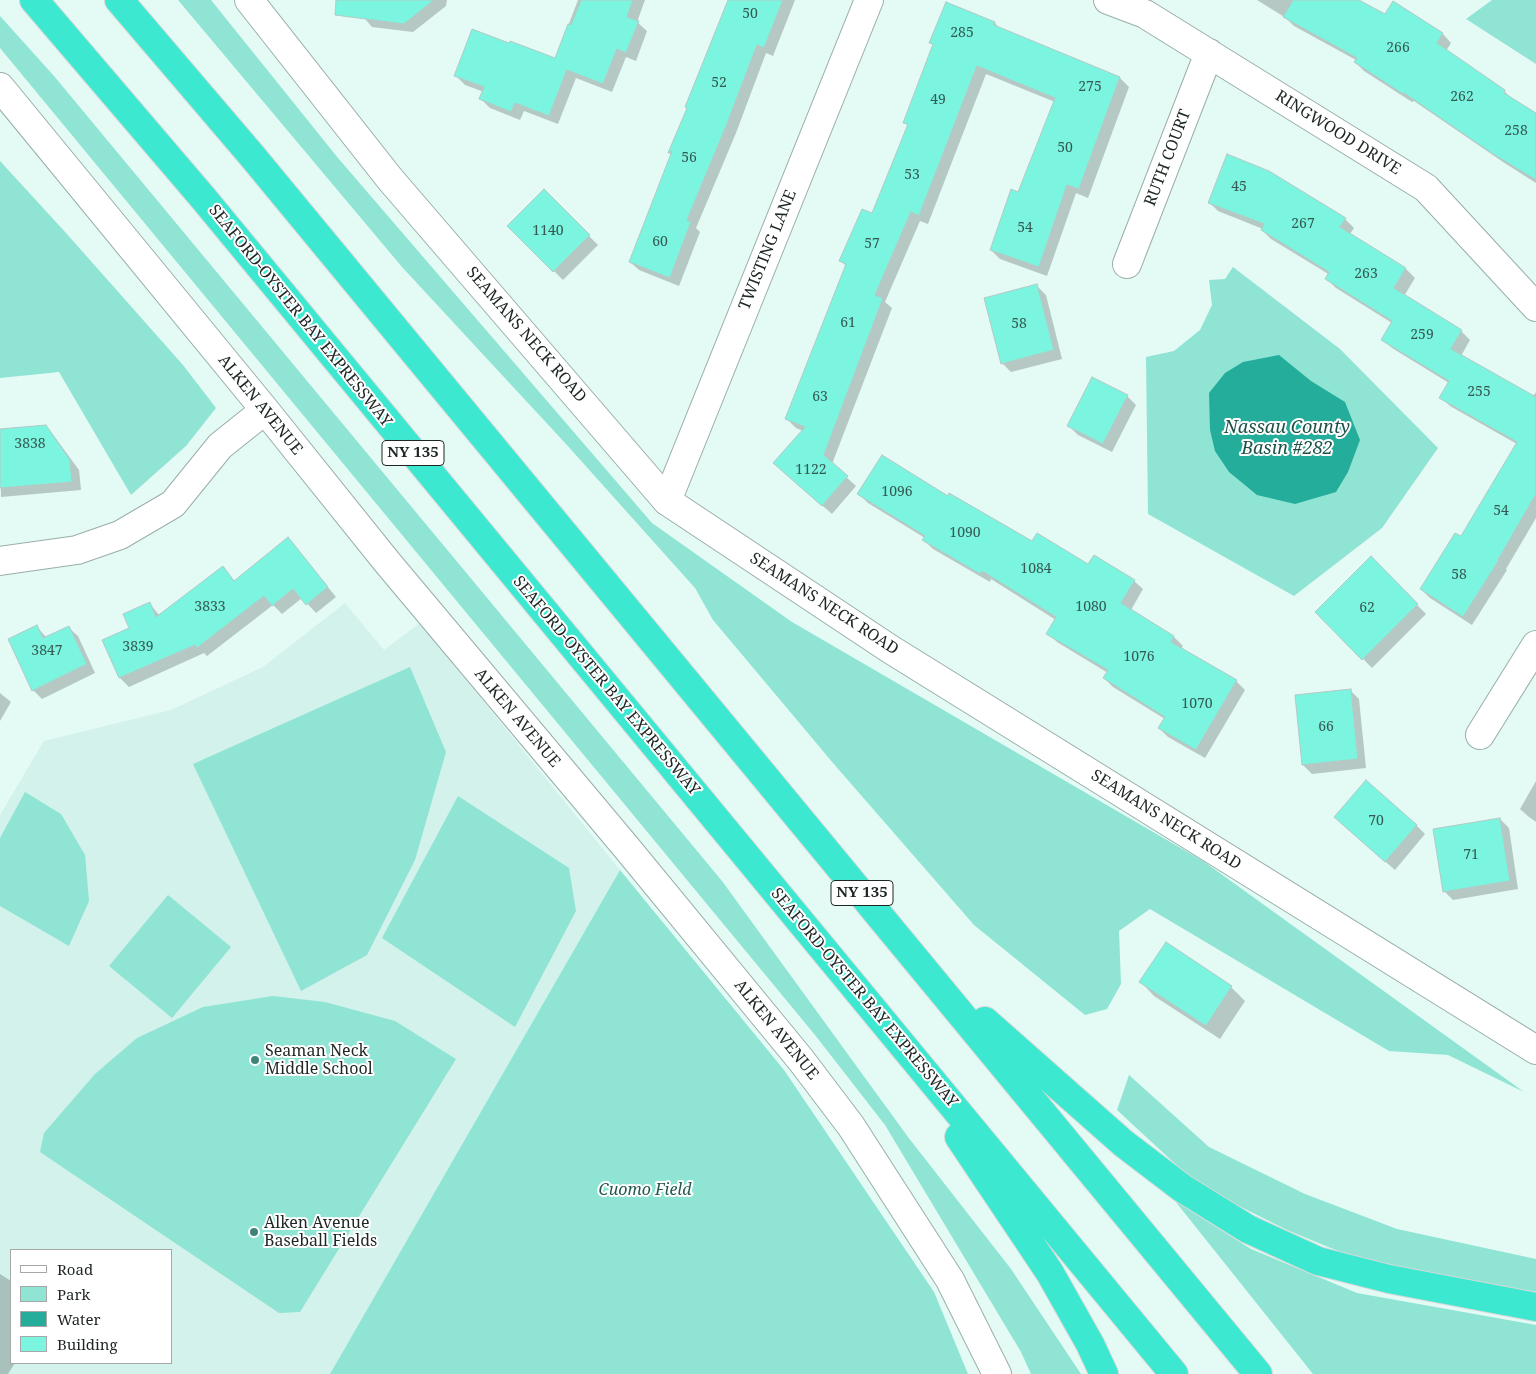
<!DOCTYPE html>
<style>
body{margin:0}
#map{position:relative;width:1536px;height:1374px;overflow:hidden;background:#e4faf5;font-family:"Noto Serif",serif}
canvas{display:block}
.legend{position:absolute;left:10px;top:1249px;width:162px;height:115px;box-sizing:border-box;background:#fff;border:1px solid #a5a8a7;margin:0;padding:6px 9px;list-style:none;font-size:15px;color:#1e2624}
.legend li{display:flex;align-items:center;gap:10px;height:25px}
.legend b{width:25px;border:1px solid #a5a8a7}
</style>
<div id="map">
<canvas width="1536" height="1374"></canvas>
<ul class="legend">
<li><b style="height:6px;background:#fff"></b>Road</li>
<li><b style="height:14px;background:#8fe4d4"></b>Park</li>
<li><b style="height:14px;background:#25ad9b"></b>Water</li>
<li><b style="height:14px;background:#7bf4e0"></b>Building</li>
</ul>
</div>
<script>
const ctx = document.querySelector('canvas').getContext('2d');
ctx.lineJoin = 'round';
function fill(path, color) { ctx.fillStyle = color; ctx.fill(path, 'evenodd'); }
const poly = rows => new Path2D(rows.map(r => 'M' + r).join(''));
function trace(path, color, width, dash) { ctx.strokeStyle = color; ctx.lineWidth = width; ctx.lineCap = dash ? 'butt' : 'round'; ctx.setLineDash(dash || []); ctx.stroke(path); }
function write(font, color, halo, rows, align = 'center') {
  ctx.font = font + ' "Noto Serif",serif'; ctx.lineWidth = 4; ctx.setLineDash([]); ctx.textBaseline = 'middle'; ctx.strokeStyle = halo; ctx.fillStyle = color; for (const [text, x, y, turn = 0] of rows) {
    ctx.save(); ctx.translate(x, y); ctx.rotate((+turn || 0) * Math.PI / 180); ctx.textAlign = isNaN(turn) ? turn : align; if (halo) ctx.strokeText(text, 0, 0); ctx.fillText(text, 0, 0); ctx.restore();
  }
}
const built = poly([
 [345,603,384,650,420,623,620,870,330,1374,0,1374,0,815,44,741,171,710,263,667],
 [11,1250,171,1250,171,1363,11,1363]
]);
const green = poly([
 [178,0,211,0,338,158,652,523,792,622,1203,861,1524,1092,1448,1055,1389,1051,1150,909,1119,931,1121,984,1107,1009,1085,1015,974,925,833,763,713,620,695,588,566,444,402,267],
 [1492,0,1536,0,1536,64,1466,19],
 [0,16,54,76,722,881,908,1137,1011,1269,1081,1374,1031,1374,1021,1352,885,1125,815,1035,0,48],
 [0,161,66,233,183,365,216,408,186,446,131,495,59,372,0,378],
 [1233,267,1340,349,1438,448,1382,528,1294,596,1148,514,1146,357,1174,351,1200,330,1212,305,1209,280,1225,279],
 [410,667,446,752,415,860,367,955,301,991,193,764],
 [25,792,61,814,85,855,89,901,69,946,0,906,0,838],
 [458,796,569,868,576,911,515,1027,382,938],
 [620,870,784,1070,934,1292,968,1374,330,1374],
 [168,895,231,947,172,1018,109,966],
 [273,996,325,1002,395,1021,456,1059,300,1312,279,1313,40,1152,44,1133,95,1074,137,1038,203,1007],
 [1129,1075,1209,1147,1305,1194,1397,1229,1536,1259,1536,1292,1372,1265,1287,1230,1199,1186,1117,1110],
 [1175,1201,1251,1249,1357,1293,1536,1325,1536,1374,1313,1374]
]);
const water = poly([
 [1279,355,1311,381,1345,402,1360,440,1348,472,1336,492,1295,504,1257,495,1229,472,1215,451,1210,430,1209,393,1225,373,1243,362]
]);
const shadow = poly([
 [349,0,447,0,446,6,413,32,372,27],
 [578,0,645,0,637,22,647,31,636,61,626,57,612,92,576,78,558,124,524,111,520,120,490,108,481,99,484,92,465,85,456,76,555,60],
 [729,0,795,0,773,56,766,53,736,133,696,228,700,232,679,286,639,270,630,262,671,155,669,153,688,108,686,106],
 [1257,0,1356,0,1385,16,1394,3,1443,34,1451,43,1446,51,1504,91,1513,100,1536,114,1536,183,1503,162,1414,101,1412,102,1364,71,1355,62,1356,60,1294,26,1286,18],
 [995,23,1001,30,1120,78,1129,87,1088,198,1076,193,1047,276,1000,259,991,250,1018,193,1055,102,986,74,928,224,920,221,885,302,892,308,832,464,856,486,832,514,784,472,803,431,796,428,787,419,846,266,841,261,873,214,908,126,904,122,934,45,931,43],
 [544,191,598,245,563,280,509,226],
 [1209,202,1345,219,1354,228,1350,234,1406,269,1415,278,1404,296,1461,331,1470,340,1461,356,1533,397,1536,392,1536,518,1506,569,1507,570,1472,625,1430,598,1421,589,1461,538,1517,444,1450,406,1441,397,1449,383,1392,348,1383,339,1392,323,1336,288,1327,279,1330,275,1271,239,1262,230,1263,229,1218,211],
 [1037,286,1046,295,1062,359,1011,372,1002,363],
 [1127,396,1136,405,1112,452,1078,435,1069,426],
 [45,426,54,436,79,470,81,490,1,497,0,430],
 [859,494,948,498,1032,543,1088,566,1134,581,1143,589,1131,610,1174,637,1183,646,1181,649,1236,681,1245,690,1205,758,1168,737,1159,728,1165,719,1113,687,1104,678,1108,673,1057,642,1048,633,1056,620,991,579,990,582,933,549,924,540,925,538,868,503],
 [296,548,336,597,316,613,302,598,282,614,273,605,207,656,204,653,129,687,120,678,104,641,131,629,150,604,160,616,222,568,235,582],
 [1371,558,1426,614,1372,668,1317,612],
 [37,627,47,638,69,628,78,636,95,673,42,699,33,690],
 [1350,690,1359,699,1366,768,1312,774,1303,765],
 [0,693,11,702,0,721],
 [1536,781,1536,822,1529,817,1520,809],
 [1500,819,1509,828,1518,889,1453,900,1444,891],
 [1416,825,1425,834,1395,870,1344,826],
 [1166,944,1231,987,1245,1001,1220,1039,1154,996,1141,982],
 [0,1274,11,1281,11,1363,15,1363,8,1374,0,1374]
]);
const building = poly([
 [336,0,434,0,404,24,335,15,336,0],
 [581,0,633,0,627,17,639,21,626,53,617,49,603,84,567,70,549,116,515,103,511,112,479,99,484,87,454,76,472,29,509,43,510,41,555,58,568,24,571,25,581,0],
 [728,0,783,0,764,48,757,45,727,124,687,220,691,222,670,278,629,262,672,151,668,153,687,108,685,107,728,0],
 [1293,0,1359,0,1385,14,1393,1,1443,33,1437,43,1505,90,1504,93,1536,113,1536,180,1493,154,1404,93,1403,94,1354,62,1357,58,1283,17,1293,0],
 [946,2,995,22,994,25,1120,77,1079,189,1067,185,1039,267,990,250,1011,189,1018,192,1055,98,977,66,919,216,911,212,875,295,883,298,824,455,848,476,822,506,773,463,805,427,785,419,846,264,839,261,862,209,872,213,908,124,903,123,933,44,929,43,946,2],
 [1227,154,1269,171,1346,218,1340,227,1406,268,1394,288,1462,330,1451,349,1536,397,1536,494,1498,560,1499,560,1463,617,1420,589,1455,533,1461,536,1517,442,1439,398,1449,381,1381,340,1392,321,1325,279,1329,272,1261,230,1264,224,1208,203,1227,154],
 [544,189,590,235,553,272,507,226,544,189],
 [1037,284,1054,350,1001,364,984,298,1037,284],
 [1092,377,1128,395,1103,444,1067,426,1092,377],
 [46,425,70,460,72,482,0,488,0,429,46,425],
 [882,455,948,496,949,493,1032,541,1037,533,1088,564,1094,555,1135,580,1121,603,1174,636,1171,642,1237,680,1196,750,1158,728,1165,717,1103,678,1108,670,1046,634,1056,617,982,571,980,574,922,540,925,536,857,494,882,455],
 [288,537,328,587,306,605,293,589,272,606,264,596,197,648,195,645,119,678,102,640,129,628,123,614,150,602,156,617,223,566,234,581,288,537],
 [1371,556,1418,604,1362,660,1315,612,1371,556],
 [37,625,43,638,69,626,87,664,32,691,8,639,37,625],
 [1351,689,1358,759,1302,765,1295,695,1351,689],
 [1366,780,1417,825,1385,862,1334,817,1366,780],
 [1500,818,1510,881,1443,892,1433,829,1500,818],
 [1166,942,1232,986,1206,1026,1139,982,1166,942]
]);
const street = poly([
 [1108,0,1145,14,1426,188,1536,307],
 [0,87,265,410,387,562,626,847,801,1060,851,1126,950,1280,997,1374],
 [1127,264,1209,53],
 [667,501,869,0],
 [0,561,77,550,120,535,173,504,220,446,265,410],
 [1480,735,1536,645]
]);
const secondary = poly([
 [249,0,390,179,667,501,890,649,1536,1050]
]);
const highway = poly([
 [34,0,204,199,1174,1374],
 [119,0,253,157,1258,1374],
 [985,1021,1123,1143,1182,1188,1248,1229,1318,1261,1389,1279,1536,1307],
 [959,1137,1050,1273,1090,1344,1104,1374]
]);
const markers = [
 [255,1060,5,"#408479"],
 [254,1232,5,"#408479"]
];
const numberNames = [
 ["50",750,14],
 ["285",962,33],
 ["266",1398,48],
 ["52",719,83],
 ["275",1090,87],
 ["262",1462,97],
 ["49",938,100],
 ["258",1516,131],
 ["50",1065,148],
 ["56",689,158],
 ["53",912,175],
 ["45",1239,187],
 ["267",1303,224],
 ["54",1025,228],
 ["1140",548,231],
 ["60",660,242],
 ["57",872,244],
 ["263",1366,274],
 ["61",848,323],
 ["58",1019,324],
 ["259",1422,335],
 ["255",1479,392],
 ["63",820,397],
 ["3838",30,444],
 ["1122",811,470],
 ["1096",897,492],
 ["54",1501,511],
 ["1090",965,533],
 ["1084",1036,569],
 ["58",1459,575],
 ["3833",210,607],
 ["1080",1091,607],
 ["62",1367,608],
 ["3839",138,647],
 ["3847",47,651],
 ["1076",1139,657],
 ["1070",1197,704],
 ["66",1326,727],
 ["70",1376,821],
 ["71",1471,855]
];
const shields = [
 [413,453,62],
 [862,893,62]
];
const shieldNames = [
 ["NY 135",413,453],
 ["NY 135",862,893]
];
const streetNames = [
 ["RINGWOOD DRIVE",1338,133,32],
 ["RUTH COURT",1168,158,-69],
 ["TWISTING LANE",768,250,-68],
 ["SEAFORD-OYSTER BAY EXPRESSWAY",300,316,51],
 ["SEAMANS NECK ROAD",526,335,49],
 ["ALKEN AVENUE",260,405,51],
 ["SEAMANS NECK ROAD",824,604,33],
 ["SEAFORD-OYSTER BAY EXPRESSWAY",606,686,50],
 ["ALKEN AVENUE",517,718,50],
 ["SEAMANS NECK ROAD",1166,820,32],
 ["SEAFORD-OYSTER BAY EXPRESSWAY",864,998,50],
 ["ALKEN AVENUE",776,1030,51]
];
const poiNames = [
 ["Seaman Neck",265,1051],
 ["Middle School",265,1069],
 ["Alken Avenue",264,1223],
 ["Baseball Fields",264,1241]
];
const parkNames = [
 ["Cuomo Field",645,1190]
];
const waterNames = [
 ["Nassau County",1287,428],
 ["Basin #282",1287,449]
];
fill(built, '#d2f2eb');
fill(green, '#8fe4d4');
fill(water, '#25ad9b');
fill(shadow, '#0003');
fill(building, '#7bf4e0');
trace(building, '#b3c9c4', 1);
trace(street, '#99aeaa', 30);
trace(secondary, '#99aeaa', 30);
trace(highway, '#d6d8d8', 30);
trace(street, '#fff', 28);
trace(secondary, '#fff', 28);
trace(highway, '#3ce9d0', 28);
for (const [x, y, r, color] of markers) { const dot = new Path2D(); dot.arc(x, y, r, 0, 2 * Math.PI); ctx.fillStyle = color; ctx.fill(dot); trace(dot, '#fff', 2); }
write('14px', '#355a53', null, numberNames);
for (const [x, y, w] of shields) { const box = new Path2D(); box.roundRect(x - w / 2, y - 12.5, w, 25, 4); ctx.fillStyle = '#fff'; ctx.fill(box); trace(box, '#1e2624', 1); }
write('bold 15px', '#1e2624', null, shieldNames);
write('16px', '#1e2624', '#fff', streetNames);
write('16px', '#1e2624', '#fff', poiNames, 'left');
write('italic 16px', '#23574f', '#fff', parkNames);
write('italic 18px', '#1d5249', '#fff', waterNames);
</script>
